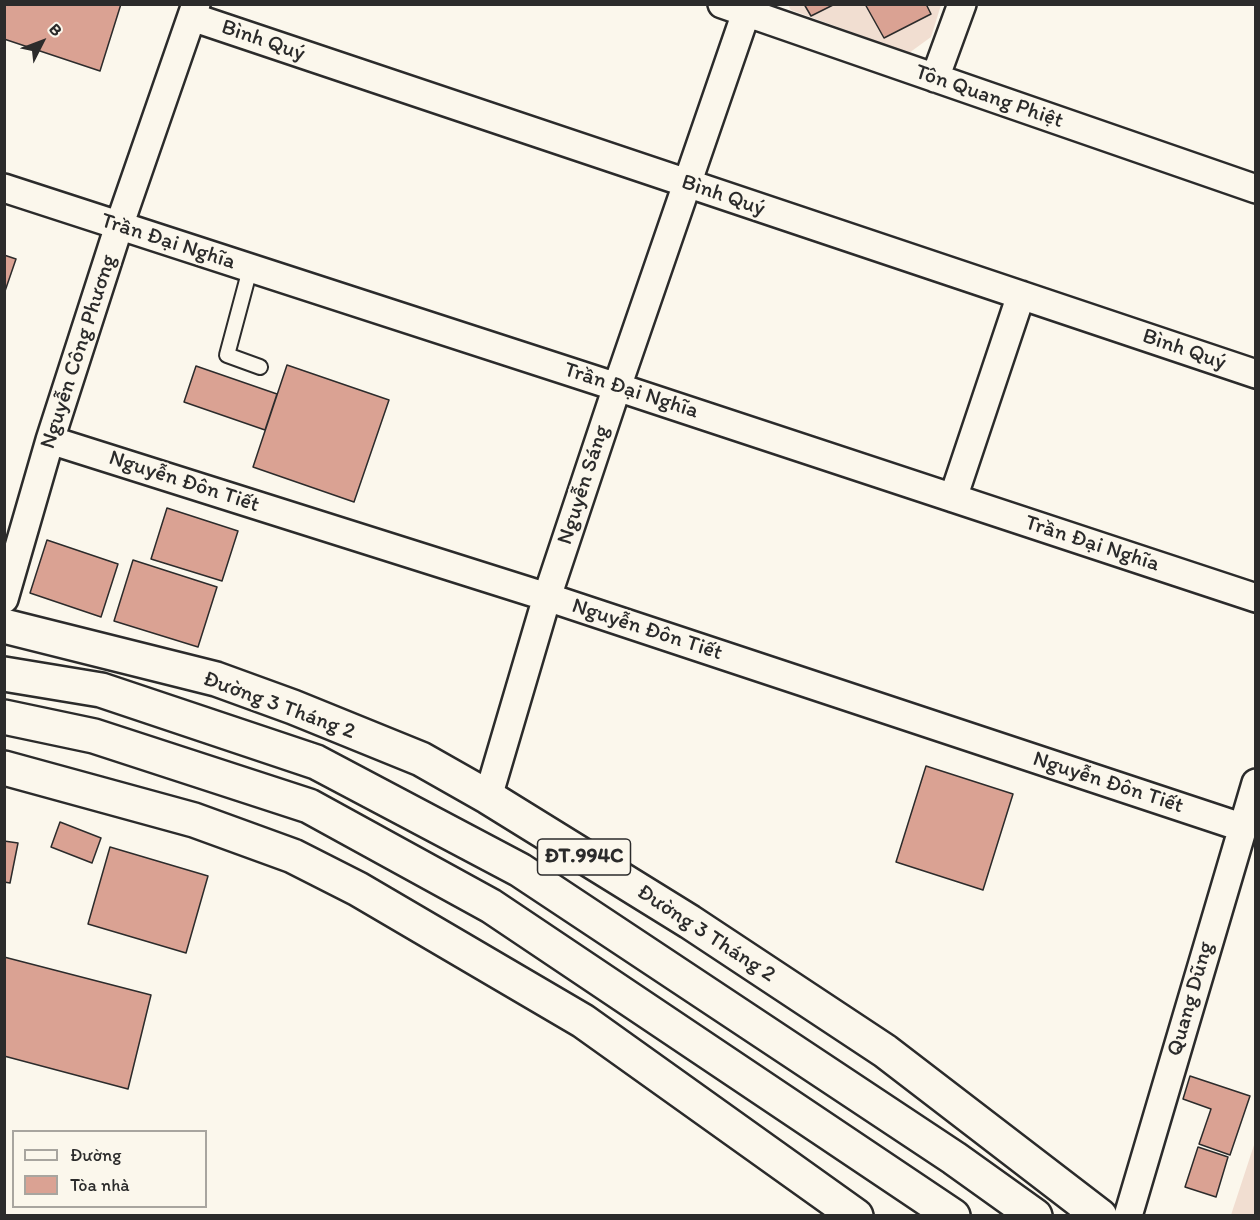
<!DOCTYPE html>
<meta charset="utf-8">
<style>
body{margin:0}
#map{position:relative;width:1260px;height:1220px;overflow:hidden;background:#fbf7ec;font-family:Itim,sans-serif}
canvas{display:block}
.frame{position:absolute;inset:0;border:6px solid #2b2b2b;pointer-events:none}
.legend{position:absolute;left:12px;top:1130px;width:195px;height:78px;box-sizing:border-box;background:#fbf7ec;border:2px solid #a8a59f;margin:0;padding:8px 10px;list-style:none;font-size:18px;color:#2b2b2b}
.legend li{display:flex;align-items:center;gap:12px;height:30px}
.legend b{width:30px;border:2px solid #a8a59f}
.north{position:absolute;left:12px;top:12px;width:60px;height:60px;-webkit-text-stroke:4px #fbf7ec;paint-order:stroke;rotate:48deg;font-size:16px;font-weight:700;line-height:24px;text-align:center;color:#2b2b2b}
.north::after{content:'';display:block;margin:auto;width:21px;height:27px;background:#2b2b2b;clip-path:polygon(50% 0,100% 100%,50% 72%,0 100%)}
</style>
<div id="map">
<canvas width="1260" height="1220"></canvas>
<div class="frame"></div>
<ul class="legend">
<li><b style="height:8px;background:#fbf7ec"></b>Đường</li>
<li><b style="height:16px;background:#daa293"></b>Tòa nhà</li>
</ul>
<div class="north">B</div>
</div>
<script>
const ctx = document.querySelector('canvas').getContext('2d');
ctx.lineJoin = 'round';
function fill(path, color) { ctx.fillStyle = color; ctx.fill(path, 'evenodd'); }
const poly = rows => new Path2D(rows.map(r => 'M' + r).join(''));
function trace(path, color, width, dash) { ctx.strokeStyle = color; ctx.lineWidth = width; ctx.lineCap = dash ? 'butt' : 'round'; ctx.setLineDash(dash || []); ctx.stroke(path); }
function write(font, color, halo, rows, align = 'center') {
  ctx.font = font + ' Itim,sans-serif'; ctx.lineWidth = 4.5; ctx.setLineDash([]); ctx.textBaseline = 'middle'; ctx.strokeStyle = halo; ctx.fillStyle = color; for (const [text, x, y, turn = 0] of rows) {
    ctx.save(); ctx.translate(x, y); ctx.rotate((+turn || 0) * Math.PI / 180); ctx.textAlign = isNaN(turn) ? turn : align; if (halo) ctx.strokeText(text, 0, 0); ctx.fillText(text, 0, 0); ctx.restore();
  }
}
const built = poly([
 [788,5,941,5,931,37,909,53,791,10],
 [1255,1142,1255,1215,1231,1215]
]);
const building = poly([
 [4,4,121,4,100,71,4,39,4,4],
 [804,4,835,4,811,16,804,4],
 [865,4,926,4,931,14,884,38,865,4],
 [4,255,16,259,4,294,4,255],
 [287,365,389,400,354,502,253,467,287,365],
 [196,366,277,394,265,430,184,402,196,366],
 [167,508,238,531,222,581,151,559,167,508],
 [47,540,118,564,101,617,30,593,47,540],
 [133,560,217,587,198,647,114,621,133,560],
 [926,766,1013,794,983,890,896,862,926,766],
 [60,822,101,838,92,863,51,847,60,822],
 [4,841,18,843,10,883,4,882,4,841],
 [110,847,208,876,186,953,88,924,110,847],
 [4,957,151,995,128,1089,4,1056,4,957],
 [1190,1076,1250,1096,1230,1155,1199,1144,1211,1109,1183,1099,1190,1076],
 [1198,1147,1228,1157,1216,1197,1185,1187,1198,1147]
]);
const lane = poly([
 [250,269,227,355,260,367]
]);
const street = poly([
 [722,4,1256,189],
 [192,17,1256,374],
 [935,78,962,4],
 [4,188,617,387,1256,598],
 [50,440,547,597,1241,827],
 [953,498,1021,295],
 [4,599,50,440,119,226,196,4],
 [488,797,547,597,617,387,749,4],
 [1128,1216,1256,783]
]);
const primary = poly([
 [4,626,216,679,293,707,421,759,488,797,690,922,885,1051,1100,1216],
 [4,674,101,690,316,762,520,870,954,1158,1035,1216],
 [4,717,94,736,309,806,491,906,953,1216],
 [4,768,194,820,293,856,358,889,583,1021,856,1216]
]);
const shields = [
 [584,857,93]
];
const shieldNames = [
 ["ĐT.994C",584,857]
];
const streetNames = [
 ["Bình Quý",263,41,19],
 ["Tôn Quang Phiệt",989,97,19],
 ["Bình Quý",723,196,19],
 ["Trần Đại Nghĩa",168,242,18],
 ["Bình Quý",1184,350,19],
 ["Nguyễn Công Phương",79,352,-72],
 ["Trần Đại Nghĩa",631,391,18],
 ["Nguyễn Đôn Tiết",184,482,18],
 ["Nguyễn Sáng",584,485,-72],
 ["Trần Đại Nghĩa",1092,544,18],
 ["Nguyễn Đôn Tiết",647,630,18],
 ["Đường 3 Tháng 2",279,706,20],
 ["Nguyễn Đôn Tiết",1108,783,18],
 ["Đường 3 Tháng 2",706,934,33],
 ["Quang Dũng",1191,999,-74]
];
fill(built, '#f1ded1');
fill(building, '#daa293');
trace(building, '#2b2b2b', 1.5);
trace(lane, '#2b2b2b', 18);
trace(street, '#2b2b2b', 32);
trace(primary, '#2b2b2b', 38);
trace(lane, '#fbf7ec', 14);
trace(street, '#fbf7ec', 27);
trace(primary, '#fbf7ec', 33);
for (const [x, y, w] of shields) { const box = new Path2D(); box.roundRect(x - w / 2, y - 18, w, 36, 4.5); ctx.fillStyle = '#fbf7ec'; ctx.fill(box); trace(box, '#2b2b2b', 1.5); }
write('bold 21px', '#2b2b2b', null, shieldNames);
write('22px', '#2b2b2b', '#fbf7ec', streetNames);
</script>
